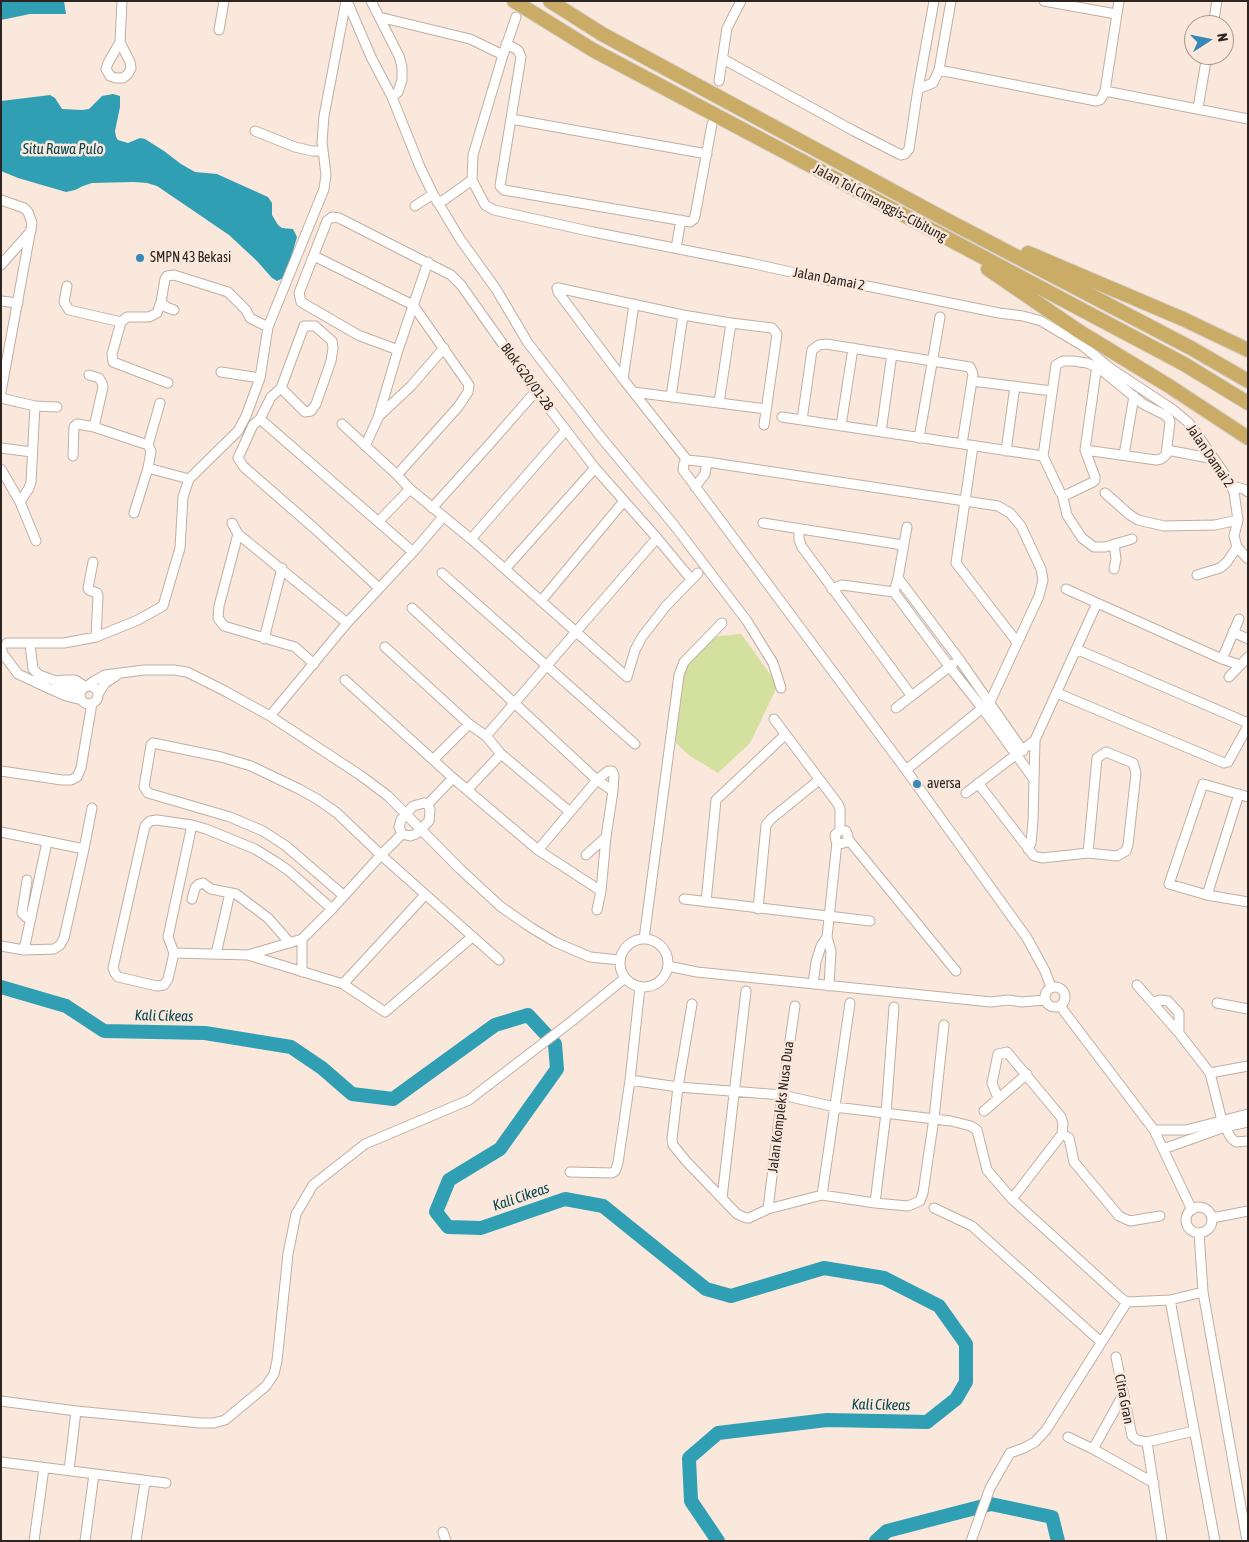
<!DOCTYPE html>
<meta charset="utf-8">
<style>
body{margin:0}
#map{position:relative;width:1249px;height:1542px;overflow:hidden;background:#fbe8dc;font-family:"Asap Condensed",sans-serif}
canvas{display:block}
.frame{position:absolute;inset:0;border:2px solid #2c2521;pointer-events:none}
.north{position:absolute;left:1184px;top:15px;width:50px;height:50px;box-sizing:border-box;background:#fbe8dc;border:1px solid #a89a91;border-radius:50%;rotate:79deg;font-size:14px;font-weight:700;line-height:20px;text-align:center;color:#2c2521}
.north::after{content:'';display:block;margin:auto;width:18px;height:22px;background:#3588b8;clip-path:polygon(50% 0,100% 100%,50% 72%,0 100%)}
</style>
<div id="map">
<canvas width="1249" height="1542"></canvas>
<div class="frame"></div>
<div class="north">N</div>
</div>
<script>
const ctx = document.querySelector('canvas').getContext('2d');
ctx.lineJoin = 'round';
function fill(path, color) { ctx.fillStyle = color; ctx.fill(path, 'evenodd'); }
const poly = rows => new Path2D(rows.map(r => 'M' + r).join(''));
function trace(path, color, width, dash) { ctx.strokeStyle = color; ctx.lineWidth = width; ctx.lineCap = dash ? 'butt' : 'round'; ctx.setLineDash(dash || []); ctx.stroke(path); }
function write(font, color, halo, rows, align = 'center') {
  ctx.font = font + ' "Asap Condensed",sans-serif'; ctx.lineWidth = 5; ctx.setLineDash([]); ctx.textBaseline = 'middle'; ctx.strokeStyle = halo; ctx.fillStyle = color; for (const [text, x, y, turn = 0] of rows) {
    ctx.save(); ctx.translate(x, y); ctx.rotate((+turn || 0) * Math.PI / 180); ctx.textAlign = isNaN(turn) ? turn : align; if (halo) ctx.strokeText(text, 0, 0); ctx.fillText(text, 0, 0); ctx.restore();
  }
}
const green = poly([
 [741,634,778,685,750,743,718,773,690,756,676,743,679,676,711,637]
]);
const water = poly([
 [1,1,64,1,66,14,30,14,1,20],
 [113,94,120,96,120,107,115,131,116,137,118,140,128,143,140,138,145,139,164,151,181,164,195,172,217,174,268,197,272,203,272,215,278,225,282,228,293,229,297,237,287,272,283,278,277,281,272,278,257,261,229,235,157,186,147,183,134,182,92,183,83,186,75,190,66,192,18,178,1,171,1,101,50,95,55,98,62,109,82,110,89,109,102,96]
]);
const river = poly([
 [1,987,66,1006,104,1031,205,1033,291,1047,322,1068,352,1094,393,1099,495,1025,528,1015,555,1044,557,1069,500,1149,449,1180,436,1212,448,1227,481,1228,565,1199,603,1206,706,1289,731,1296,824,1268,884,1278,939,1306,966,1344,966,1382,956,1399,927,1422,827,1420,718,1433,689,1458,691,1501,718,1541],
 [876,1541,887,1531,991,1504,1052,1517,1058,1541]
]);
const minor = poly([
 [347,1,371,57,392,97,420,167,433,194,460,239,496,289,528,343,600,436,674,525,747,621,773,663,781,688],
 [371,1,399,56,402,67,402,80,398,92,392,97],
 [1044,1,1116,14],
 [379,17,470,39,503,55],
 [516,17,503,55,473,155,472,180,485,205,494,210,593,232,750,263,827,280,872,287,999,313,1023,316,1041,321,1083,346,1110,368,1172,409,1189,423,1226,476,1234,492,1238,520,1234,536,1237,547,1248,559],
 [1213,25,1217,1],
 [219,30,224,1],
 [120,42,130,62,131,68,128,74,123,78,116,78,110,76,106,69,108,63,120,42],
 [120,42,122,1],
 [506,44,518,50,521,57,500,186,504,190,690,222,694,219,695,216,712,124],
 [723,59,854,131,901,155,905,154,909,149,918,89,934,1],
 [939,70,1096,101,1100,100,1102,97,1105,91,1119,1],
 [719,81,727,28,741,1],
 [918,89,933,83,939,70,951,1],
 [1105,91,1248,119],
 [1198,108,1207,55],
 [511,119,707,154],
 [255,131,295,147,312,151,322,151],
 [1,200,24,208,28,212,32,223,1,392],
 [437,202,444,200,472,180],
 [415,206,433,194],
 [676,248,681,220],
 [314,256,413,305,469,385,468,392,458,407,397,475],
 [1,265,31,231],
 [67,286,64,302,69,310,121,322],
 [1,301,18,303],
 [161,302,166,307,174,310],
 [398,350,358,335,301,302,299,293,327,221,332,217,339,218,451,275,461,285,536,391,595,468,657,538,691,579],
 [221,372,260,378],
 [89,375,99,378,102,383,103,387,94,427],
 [623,379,634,304],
 [972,381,1052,391],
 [168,383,113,362,112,354,121,322,127,317,149,317,157,313,161,302,165,279,167,276,174,275,228,292,246,310,250,318,268,327],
 [281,388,305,412,311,411,316,404,331,361,333,348,332,341,315,326,304,326,281,388,271,397,260,419,253,425,238,458,244,467,314,528,379,588],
 [633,392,766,409],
 [671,397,683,315],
 [1,398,35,406,57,407],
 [719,403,731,323,772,328,777,334,764,425],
 [378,417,411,386,444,348],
 [782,417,1043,456],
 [260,419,413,552],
 [802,420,812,350,819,345,826,344,970,367,973,374,962,444],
 [342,424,397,475,410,489,471,539,627,677,635,650,642,637,666,606,698,573],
 [841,426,853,348],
 [881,432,892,354],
 [919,438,940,317],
 [148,445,160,403],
 [365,446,378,418,398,350,428,262],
 [973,446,956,563,1017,642],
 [1,448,32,452],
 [1085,450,1156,460,1161,459,1166,455,1170,422,1169,419,1165,415,1143,404,1099,368,1096,372,1085,450,1095,477,1095,480,1093,482,1066,495,1062,494,1060,492,1043,456,1056,365,1063,361,1073,361,1087,363,1099,368],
 [1167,450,1209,458],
 [1006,451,1015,386],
 [1124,455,1134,396],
 [73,456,74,427,77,424,94,427,148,445,151,451,148,468,189,479],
 [687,460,623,379,558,292,557,288,558,288,683,315,731,323],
 [1,469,20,502,36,541],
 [1231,486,1244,489,1248,492],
 [695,487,705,474,707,462],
 [1105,493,1130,515,1138,520,1164,526,1215,525,1238,520],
 [1062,494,1067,515,1082,538,1094,547,1105,547,1132,539],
 [20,502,29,488,31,482,35,406],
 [432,508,487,447,536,391],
 [134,513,148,468],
 [379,521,410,489],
 [232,523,238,534,347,623],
 [763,523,903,545],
 [799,529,799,540,802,547,911,695],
 [238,534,219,606,218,618,224,626,295,647,314,664],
 [471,539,566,430],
 [93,562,88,588,89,590,97,593,98,596,96,637],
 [505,569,595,468],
 [1114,569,1116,559,1114,544],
 [442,573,635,744],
 [1197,575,1220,568,1227,562,1237,547],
 [898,578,959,659,1023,751],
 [832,589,842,585,894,592,898,578,907,527],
 [1066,589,1222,659,1240,665],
 [894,592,949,666,983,709,1033,778],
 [541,601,624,501],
 [412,608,597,780,613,791],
 [1233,632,1248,639],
 [264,639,282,568],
 [7,643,64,643,96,637,138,620,163,606,180,548,183,497,189,479,238,431,246,416,260,378,268,327,324,189,326,175,322,142,324,116,346,1],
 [30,644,33,669,39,675,56,681,65,680,75,680,86,687,94,681,105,675,144,670,174,670,187,672,225,691,270,716,360,775,388,796,459,868,500,906,530,927,555,942,590,957,620,960],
 [1,647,3,654,18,674,50,689,66,696,82,700],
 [385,647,469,724,486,736,501,754,570,812],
 [1076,649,1248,723],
 [1222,659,1239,619],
 [1229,677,1248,657],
 [345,680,453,778,538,850,601,891],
 '80 695a9 9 0 1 1 18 0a9 9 0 1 1-18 0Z',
 [53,689,83,689],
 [1057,693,1224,763,1228,762,1248,726],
 [98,694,105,683,116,676],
 [896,708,953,664],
 [270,716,347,623,413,552,443,517],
 [774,719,838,804,840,809,840,830],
 [486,736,657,538],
 [1106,752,1133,763,1136,773,1128,845,1126,851,1117,856,1088,853,1097,758,1106,752],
 [434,759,469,724],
 [906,770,990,702,1039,596,1043,580,1041,569,1021,526,1010,513,998,506,707,462,687,460,684,463,683,470,906,770,1027,938,1045,971,1051,987],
 [1,771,62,780,71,780,77,777,81,768,92,703],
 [978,783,1034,856,1042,858,1088,853],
 [468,789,501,754],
 [966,793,1035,740,1097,603],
 [1248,797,1203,784,1169,884,1207,895,1248,902],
 [424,803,428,804,430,810,429,821,416,834,410,836,402,834,399,827,401,820,413,806,424,803],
 [428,804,453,778],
 [192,825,168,937,174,953,168,979,164,985,157,986,118,977,115,973,113,968,145,826,150,821,157,820,192,825,206,829,255,849,276,862,289,871,332,909],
 [1,832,84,849],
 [848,839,847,842,840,844,836,841,835,835,840,830,846,831,848,836,848,839,956,971],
 [1028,849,1031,843,1033,821,1035,740],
 [538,850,597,780,608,771,612,771,614,775,613,791,606,837,601,891,597,910],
 [586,855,606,837],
 [27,880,22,913,26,917,31,918],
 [343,895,286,846,263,831,230,817,148,793,144,787,151,745,153,743,221,757,251,766,299,789,317,799,337,813,381,855,499,960],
 [1207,895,1239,794],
 [192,899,195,888,199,884,203,883,211,889,236,894,268,918,290,943],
 [684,899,870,921],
 [706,902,716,800,785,735],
 [758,909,766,825,771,819,819,780],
 '620 963a24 24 0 1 1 48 0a24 24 0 1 1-48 0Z',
 [302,939,302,972],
 [644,939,679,675,684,662,722,623],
 [1,946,24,950,54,949,60,945,64,938,84,849,92,808],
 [24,950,47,842],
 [174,953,248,955,343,984,385,1012,472,937],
 [216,954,230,893],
 [248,955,302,939,332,909,381,855,402,834],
 [668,966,697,972,991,1002,1008,1000,1022,1002,1045,1000],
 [343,984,425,895],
 [813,984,816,962,821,946,827,937],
 [1137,985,1179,1033,1210,1073,1222,1121,1231,1138,1236,1142,1248,1141],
 [829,986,831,951,827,937,837,842],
 '1045 997a10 10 0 1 1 20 0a10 10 0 1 1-20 0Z',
 [1152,1002,1160,1000,1168,1001,1179,1013,1179,1033],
 [1217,1003,1248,1009],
 [692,1004,678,1087,672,1139,673,1145,686,1161,737,1214,746,1218,749,1218,768,1209,822,1195,875,1203,908,1206,920,1201,923,1193,934,1118,944,1025],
 [1060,1006,1154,1130,1192,1210],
 [1210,1073,1248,1066],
 [630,1080,678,1087,782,1095,835,1107,951,1121,971,1126,977,1130,987,1170,1012,1199,1121,1298,1127,1302,1170,1300,1203,1292,1199,1233],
 [998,1098,992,1083,998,1054,1007,1052,1061,1117,1063,1124,1062,1134,1012,1199],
 [984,1111,1027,1074],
 [1154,1130,1186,1130,1248,1114],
 [1062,1134,1069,1138,1074,1162,1119,1216,1130,1221,1160,1216],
 [1163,1149,1225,1127,1248,1122],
 [570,1172,612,1173,615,1171,616,1169,618,1163,630,1080,640,987],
 [822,1195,850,1003],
 [722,1198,746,991],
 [875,1203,886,1113,894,1007],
 '1186 1220a13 13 0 1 1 26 0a13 13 0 1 1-26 0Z',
 [934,1208,972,1226,1101,1342],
 [768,1209,782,1095,795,1006],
 [1212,1218,1248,1211],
 [1203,1292,1247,1541],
 [1170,1300,1215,1541],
 [1116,1357,1132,1436,1137,1440,1147,1442,1194,1431],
 [1,1401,76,1411,200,1423,214,1423,225,1420,266,1386,274,1374,277,1361,288,1254,296,1214,313,1185,365,1144,469,1100,572,1021,625,978],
 [1068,1437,1093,1449,1154,1483],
 [1147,1442,1162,1541],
 [1093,1449,1123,1395],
 [1,1462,166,1483],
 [69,1470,76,1411],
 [443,1532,446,1541],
 [34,1541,44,1468],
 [85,1541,94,1474],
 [136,1541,145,1482],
 [971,1541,990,1488,1010,1453,1024,1448,1035,1442,1046,1430,1127,1302]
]);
const highway = poly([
 [514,1,593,50,1184,364,1248,403],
 [550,1,602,34,939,216,1191,348,1248,381],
 [1028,253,1183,319,1248,350],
 [988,269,1080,332,1169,386,1248,438]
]);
const markers = [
 [140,258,5,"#3588b8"],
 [917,784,5,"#3588b8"]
];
const streetNames = [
 ["Jalan Tol Cimanggis–Cibitung",880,203,28],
 ["Jalan Damai 2",829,279,11],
 ["Blok G20/01-28",527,377,54],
 ["Jalan Damai 2",1210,456,56],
 ["Jalan Kompleks Nusa Dua",781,1107,-83],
 ["Citra Gran",1124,1399,79]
];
const poiNames = [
 ["SMPN 43 Bekasi",150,258],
 ["aversa",927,784]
];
const waterNames = [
 ["Situ Rawa Pulo",63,149],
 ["Kali Cikeas",164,1016,1],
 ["Kali Cikeas",521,1197,-19],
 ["Kali Cikeas",881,1405,1]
];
fill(green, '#d3e09e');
fill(water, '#309fb3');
trace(river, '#309fb3', 14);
trace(minor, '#c0aea3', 11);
trace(highway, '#d5d3d3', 16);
trace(minor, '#fff', 9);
trace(highway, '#caac66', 14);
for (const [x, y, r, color] of markers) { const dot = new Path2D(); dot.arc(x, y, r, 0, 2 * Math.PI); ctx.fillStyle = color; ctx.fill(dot); trace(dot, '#fbe8dc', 2); }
write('14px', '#2c2521', '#fbe8dc', streetNames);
write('14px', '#2c2521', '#fbe8dc', poiNames, 'left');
write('italic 15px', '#044751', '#fbe8dc', waterNames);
</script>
